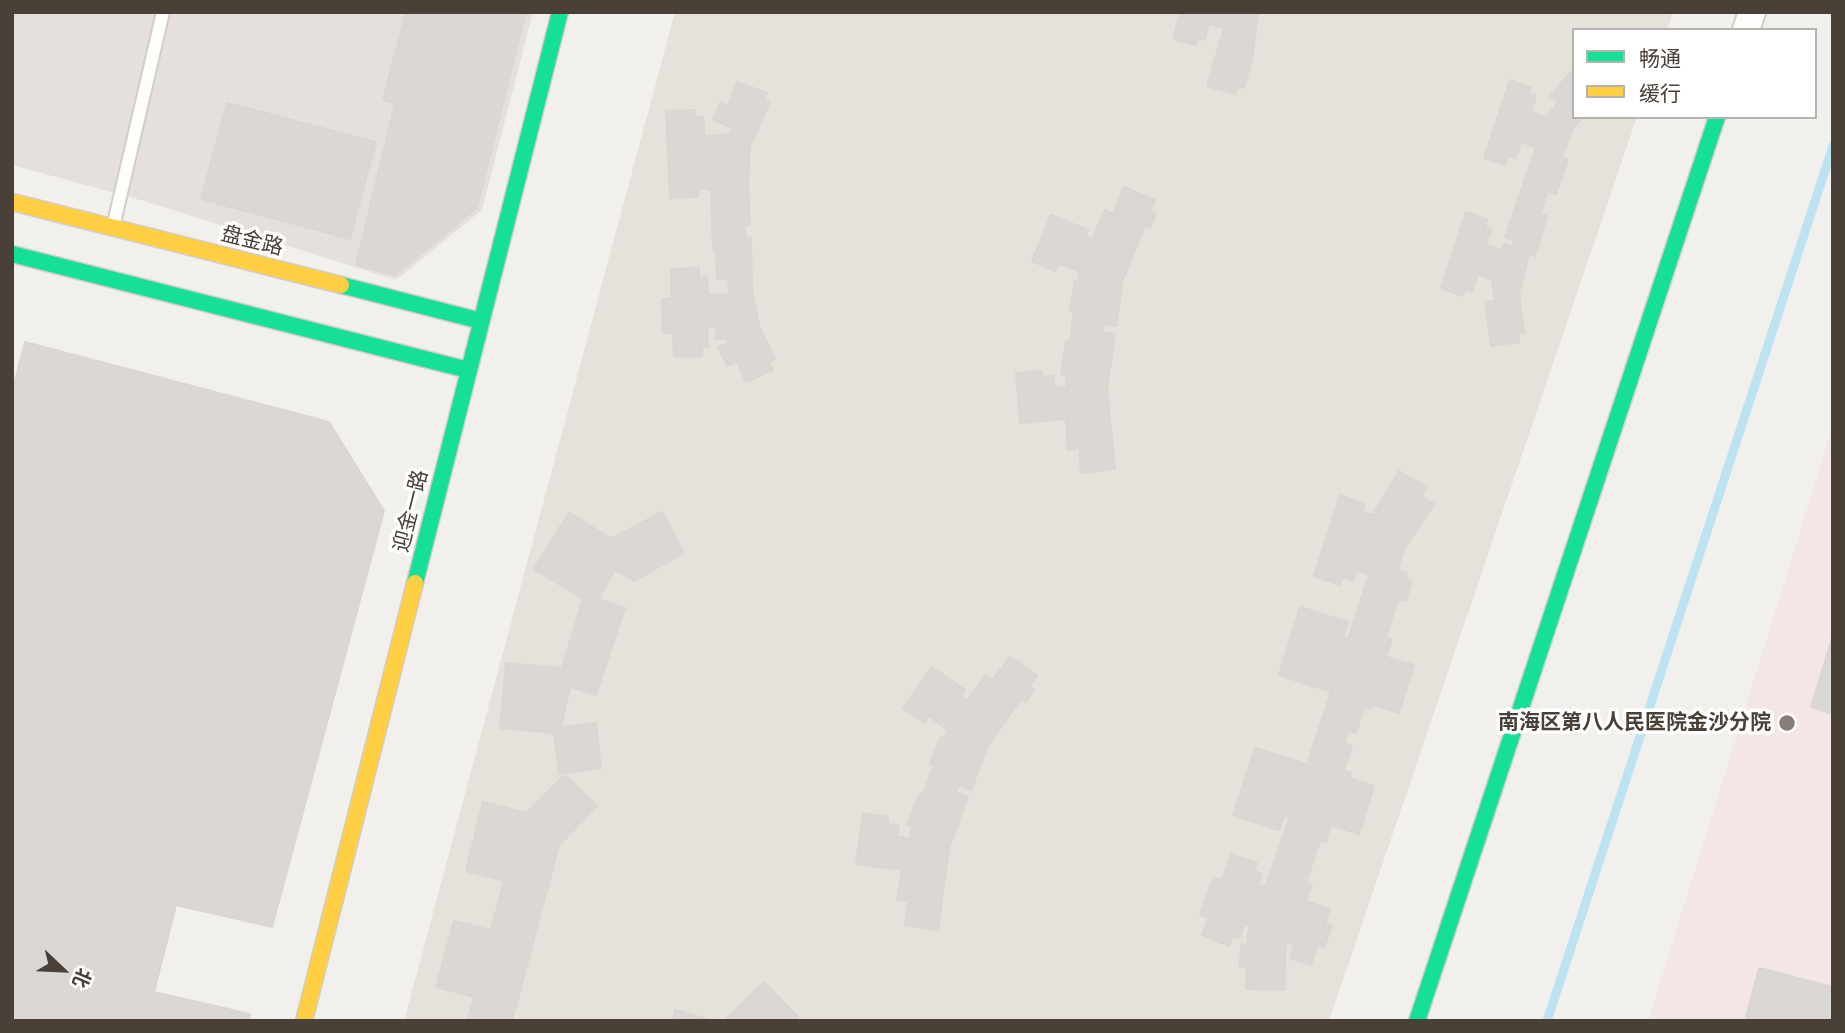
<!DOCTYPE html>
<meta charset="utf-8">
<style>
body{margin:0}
#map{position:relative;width:1845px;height:1033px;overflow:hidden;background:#f2f0ed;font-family:Raleway,"Noto Sans SC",sans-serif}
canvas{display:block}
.frame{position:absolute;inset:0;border:14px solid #494038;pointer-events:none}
.legend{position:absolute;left:1572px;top:28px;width:245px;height:91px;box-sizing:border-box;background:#fff;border:2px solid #b6b3af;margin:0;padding:9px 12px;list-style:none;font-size:21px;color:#494038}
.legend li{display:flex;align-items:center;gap:14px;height:35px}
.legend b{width:35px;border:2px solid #b6b3af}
.north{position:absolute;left:28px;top:935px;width:70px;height:70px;-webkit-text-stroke:5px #fff;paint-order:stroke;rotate:113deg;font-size:19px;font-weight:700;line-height:28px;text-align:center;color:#494038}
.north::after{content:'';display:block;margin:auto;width:24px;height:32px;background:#494038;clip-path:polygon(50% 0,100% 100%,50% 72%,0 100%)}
</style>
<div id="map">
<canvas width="1845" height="1033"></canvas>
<div class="frame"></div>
<ul class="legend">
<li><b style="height:9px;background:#16e098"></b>畅通</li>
<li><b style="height:9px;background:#ffcf43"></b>缓行</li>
</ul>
<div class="north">北</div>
</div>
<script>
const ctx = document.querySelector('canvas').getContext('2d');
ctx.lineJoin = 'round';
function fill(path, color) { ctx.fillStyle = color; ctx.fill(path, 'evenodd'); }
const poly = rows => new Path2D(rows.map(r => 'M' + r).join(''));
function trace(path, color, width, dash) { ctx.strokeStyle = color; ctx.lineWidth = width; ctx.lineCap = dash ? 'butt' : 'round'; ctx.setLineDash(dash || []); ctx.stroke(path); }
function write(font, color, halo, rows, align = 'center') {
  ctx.font = font + ' Raleway,"Noto Sans SC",sans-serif'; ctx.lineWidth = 7; ctx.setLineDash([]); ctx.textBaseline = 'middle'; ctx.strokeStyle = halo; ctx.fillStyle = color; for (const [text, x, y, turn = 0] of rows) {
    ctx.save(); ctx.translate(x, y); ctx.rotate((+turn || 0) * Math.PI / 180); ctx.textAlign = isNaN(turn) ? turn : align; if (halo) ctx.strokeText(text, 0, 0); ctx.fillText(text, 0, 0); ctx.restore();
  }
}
const residential = poly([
 [675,12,1673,12,1667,30,1574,30,1574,117,1637,117,1329,1021,404,1021]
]);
const industrial = poly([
 [12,12,533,12,482,210,396,280,144,201,12,165]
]);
const medical = poly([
 [1833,425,1833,1021,1648,1021]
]);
const stream = poly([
 [1547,1021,1833,146]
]);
const building = poly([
 [406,12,526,12,477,208,395,275,356,265,395,103,383,100,406,12],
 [1180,12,1258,12,1253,55,1244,88,1237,86,1235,94,1207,86,1224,28,1209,23,1205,40,1198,38,1196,45,1173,39,1180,12],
 [1574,69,1574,117,1583,117,1572,130,1562,158,1568,160,1556,194,1548,191,1540,214,1547,216,1535,256,1529,254,1519,294,1524,333,1518,334,1519,342,1491,346,1485,302,1495,301,1492,280,1478,274,1472,291,1465,289,1463,296,1441,288,1466,212,1487,219,1485,227,1491,229,1486,245,1501,250,1504,244,1512,247,1514,240,1505,237,1536,147,1521,142,1515,158,1508,156,1505,165,1484,158,1510,80,1531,88,1529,94,1536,96,1531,112,1546,117,1558,102,1550,96,1574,69],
 [737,82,767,93,764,101,769,103,750,147,748,180,750,225,745,225,746,238,751,238,752,289,759,326,775,359,769,362,773,370,746,382,737,361,727,366,718,347,729,343,725,339,716,339,716,327,707,327,708,347,702,347,702,356,674,357,673,333,663,333,662,299,671,298,671,269,699,268,699,278,707,277,708,295,729,294,728,279,717,279,716,250,713,250,711,189,698,189,698,197,670,198,666,111,695,110,695,117,703,117,705,136,730,134,733,128,713,120,720,103,728,106,737,82],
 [227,103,376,142,350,239,201,199,227,103],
 [1124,187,1155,200,1150,212,1156,214,1150,228,1145,226,1123,279,1116,326,1103,324,1103,328,1102,332,1115,334,1107,388,1115,469,1081,473,1079,448,1068,450,1066,419,1020,423,1016,373,1042,371,1042,377,1054,376,1054,388,1067,387,1066,376,1061,375,1066,341,1070,342,1074,311,1070,310,1075,281,1078,281,1080,272,1059,263,1055,271,1032,261,1051,215,1088,230,1085,236,1092,239,1105,210,1113,214,1124,187],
 [25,342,329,422,384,511,272,927,176,905,154,992,250,1014,248,1021,12,1021,12,392,25,342],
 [1399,471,1427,487,1421,496,1434,504,1405,548,1397,570,1407,573,1405,579,1412,581,1406,601,1398,599,1386,638,1392,640,1386,657,1414,665,1399,713,1373,705,1371,709,1364,707,1356,733,1349,731,1347,735,1345,743,1352,745,1344,771,1351,773,1349,778,1374,786,1359,834,1331,825,1326,842,1320,840,1306,883,1312,885,1306,901,1330,909,1325,923,1332,926,1324,947,1318,944,1311,965,1290,958,1295,945,1286,942,1284,990,1246,989,1247,967,1239,966,1242,944,1247,945,1249,926,1245,924,1239,939,1233,936,1229,946,1202,935,1209,918,1200,914,1214,878,1222,880,1231,854,1257,863,1254,871,1262,874,1258,885,1265,887,1290,817,1284,815,1279,830,1233,815,1255,748,1307,764,1331,692,1279,675,1300,607,1348,622,1343,637,1348,639,1369,575,1357,570,1353,581,1343,577,1340,585,1314,576,1340,495,1365,504,1362,512,1373,515,1399,471],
 [569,512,611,539,662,512,684,553,634,581,615,570,598,599,625,608,596,695,570,687,561,727,596,723,601,768,559,774,554,733,500,728,506,663,562,668,583,599,534,569,569,512],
 [1833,635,1833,714,1811,707,1833,635],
 [1010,656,1037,676,1030,686,1034,689,1026,702,1021,699,988,746,971,790,959,785,956,793,968,797,949,848,938,930,905,925,908,901,897,900,902,870,856,864,863,813,888,817,888,824,899,825,897,836,910,839,912,827,907,825,919,794,923,795,934,765,930,764,941,737,944,738,948,730,929,716,924,723,903,708,932,667,965,690,961,696,967,700,986,675,993,680,1010,656],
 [565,775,597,806,559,845,512,1021,467,1021,474,997,436,987,454,921,491,930,504,881,466,871,483,802,527,813,565,775],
 [1759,968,1833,987,1833,1021,1745,1021,1759,968],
 [764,982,798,1017,795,1021,724,1021,764,982],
 [675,1010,714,1021,673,1021,675,1010]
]);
const lane = poly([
 [114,223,163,12]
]);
const street = poly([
 [1746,30,1752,12]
]);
const fast = poly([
 [12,254,468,370],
 [341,285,481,321],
 [415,583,560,12],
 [1417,1021,1717,117]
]);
const slow = poly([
 [12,202,341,285],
 [304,1021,415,583]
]);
const markers = [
 [1787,723,9,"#847e77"]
];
const streetNames = [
 ["盘金路",252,241,14],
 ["迎金一路",411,511,-76]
];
const poiNames = [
 ["南海区第八人民医院金沙分院",1771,723]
];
fill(residential, '#e6e1da');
fill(industrial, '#e5e0dc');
fill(medical, '#f4e6e5');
trace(stream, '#bee3f0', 9);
fill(building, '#dad7d4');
trace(building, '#dad6d2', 2);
trace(lane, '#d0cdca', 16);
trace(street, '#d0cdca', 30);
trace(fast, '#d3cdc5', 19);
trace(slow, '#d3cdc5', 19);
trace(lane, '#fdfdfc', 12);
trace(street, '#fdfdfc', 26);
trace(fast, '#16e098', 16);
trace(slow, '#ffcf43', 16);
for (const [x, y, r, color] of markers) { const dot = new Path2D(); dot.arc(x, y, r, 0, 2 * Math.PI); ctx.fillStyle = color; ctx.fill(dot); trace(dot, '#fff', 2.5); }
write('21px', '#494038', '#fff', streetNames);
write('bold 21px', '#494038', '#fff', poiNames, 'right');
</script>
